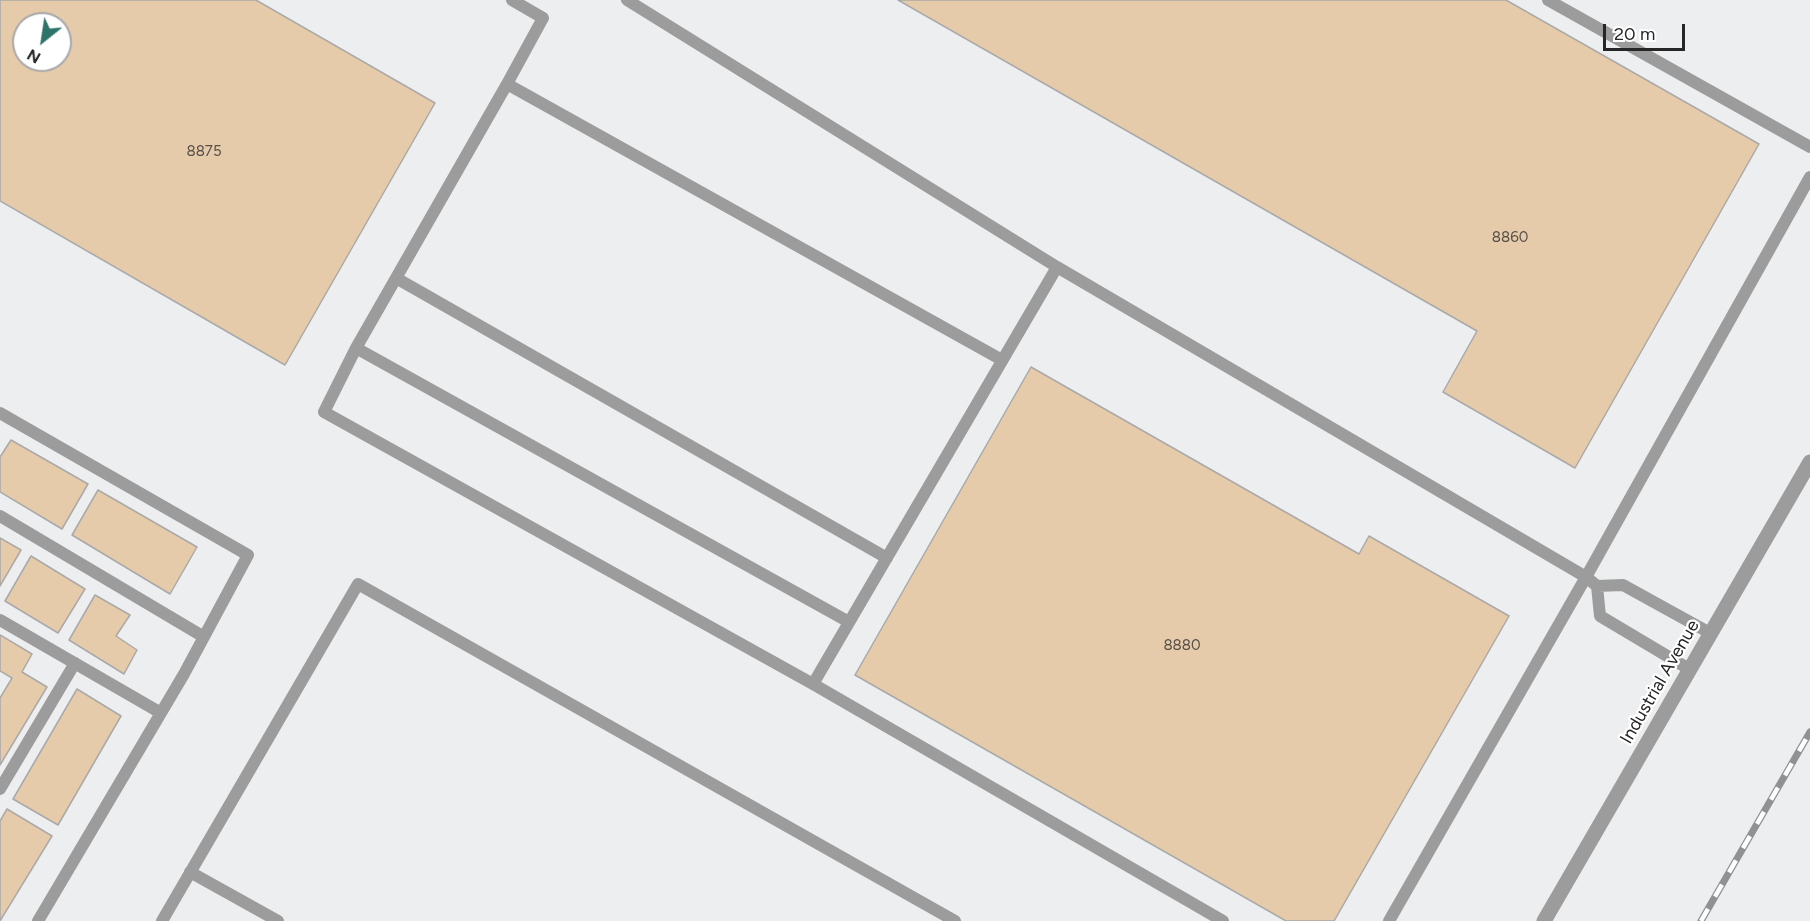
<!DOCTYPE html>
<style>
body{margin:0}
#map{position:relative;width:1810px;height:921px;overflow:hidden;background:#edeef0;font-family:Figtree,sans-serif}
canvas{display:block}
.north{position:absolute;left:12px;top:12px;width:60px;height:60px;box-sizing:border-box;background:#fff;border:2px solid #a8a8a9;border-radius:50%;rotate:210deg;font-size:16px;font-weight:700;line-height:24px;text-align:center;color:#262627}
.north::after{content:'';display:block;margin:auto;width:21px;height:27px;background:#2e746a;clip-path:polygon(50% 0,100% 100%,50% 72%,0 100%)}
.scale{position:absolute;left:1603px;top:24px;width:82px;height:27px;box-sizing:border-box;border:3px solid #262627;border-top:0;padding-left:8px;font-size:18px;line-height:21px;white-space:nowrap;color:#262627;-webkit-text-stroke:4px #fff;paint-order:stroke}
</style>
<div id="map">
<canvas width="1810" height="921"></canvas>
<div class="north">N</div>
<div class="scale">20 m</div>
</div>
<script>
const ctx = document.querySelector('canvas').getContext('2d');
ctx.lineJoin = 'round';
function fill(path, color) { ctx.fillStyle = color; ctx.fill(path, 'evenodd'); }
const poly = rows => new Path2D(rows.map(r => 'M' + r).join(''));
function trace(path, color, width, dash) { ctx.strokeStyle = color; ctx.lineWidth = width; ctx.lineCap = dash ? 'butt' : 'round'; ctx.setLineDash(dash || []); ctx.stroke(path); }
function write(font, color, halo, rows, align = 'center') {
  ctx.font = font + ' Figtree,sans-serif'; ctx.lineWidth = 4.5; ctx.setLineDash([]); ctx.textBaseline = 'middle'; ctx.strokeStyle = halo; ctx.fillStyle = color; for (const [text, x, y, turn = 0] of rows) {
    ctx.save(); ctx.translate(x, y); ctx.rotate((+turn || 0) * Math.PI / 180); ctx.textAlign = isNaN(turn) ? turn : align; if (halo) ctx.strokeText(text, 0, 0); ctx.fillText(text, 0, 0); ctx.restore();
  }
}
const building = poly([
 [0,0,256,0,435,103,285,365,0,201,0,0],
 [24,24,60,24,60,60,24,60,24,24],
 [898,0,1506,0,1759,144,1575,468,1443,392,1477,331,898,0],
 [1031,367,1359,554,1369,536,1509,616,1334,921,1286,921,855,675,1031,367],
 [11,440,88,484,62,529,0,492,0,457,11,440],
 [98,490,197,547,170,594,72,535,98,490],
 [0,538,21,550,0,586,0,538],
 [31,556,85,589,58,633,5,601,31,556],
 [95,595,130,615,116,636,137,650,124,674,69,640,95,595],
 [0,635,32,654,22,672,47,687,0,765,0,698,12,678,0,671,0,635],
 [77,689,121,716,58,825,13,799,77,689],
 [7,809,52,836,0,921,0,821,7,809]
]);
const service = poly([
 [627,0,1057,267,1586,577,1597,586,1623,585,1710,633],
 [1548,0,1810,147],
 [507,84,543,18,512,0],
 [396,278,887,558],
 [356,348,324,412,813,684,1223,921],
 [0,413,248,555,184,674,38,921],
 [0,516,204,637],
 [1597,586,1600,616,1689,669],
 [0,620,161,713],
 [849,622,356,348,507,84,1002,360],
 [813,684,1057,267],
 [0,789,75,663],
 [190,872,278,921],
 [162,921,358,584,955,921],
 [1389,921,1586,577,1810,177]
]);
const tertiary = poly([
 [1544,921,1810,462]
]);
const rail = poly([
 [1701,921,1810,732]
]);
const numberNames = [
 ["8875",204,152],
 ["8860",1510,238],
 ["8880",1182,646]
];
const streetNames = [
 ["Industrial Avenue",1660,682,-60]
];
fill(building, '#e6cbab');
trace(building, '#aaa9a8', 1.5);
trace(service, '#9d9c9c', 12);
trace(tertiary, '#9d9c9c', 15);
trace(rail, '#909192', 7);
trace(rail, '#fff', 4.5, [14]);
write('15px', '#564f48', null, numberNames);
write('18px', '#262627', '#fff', streetNames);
</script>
